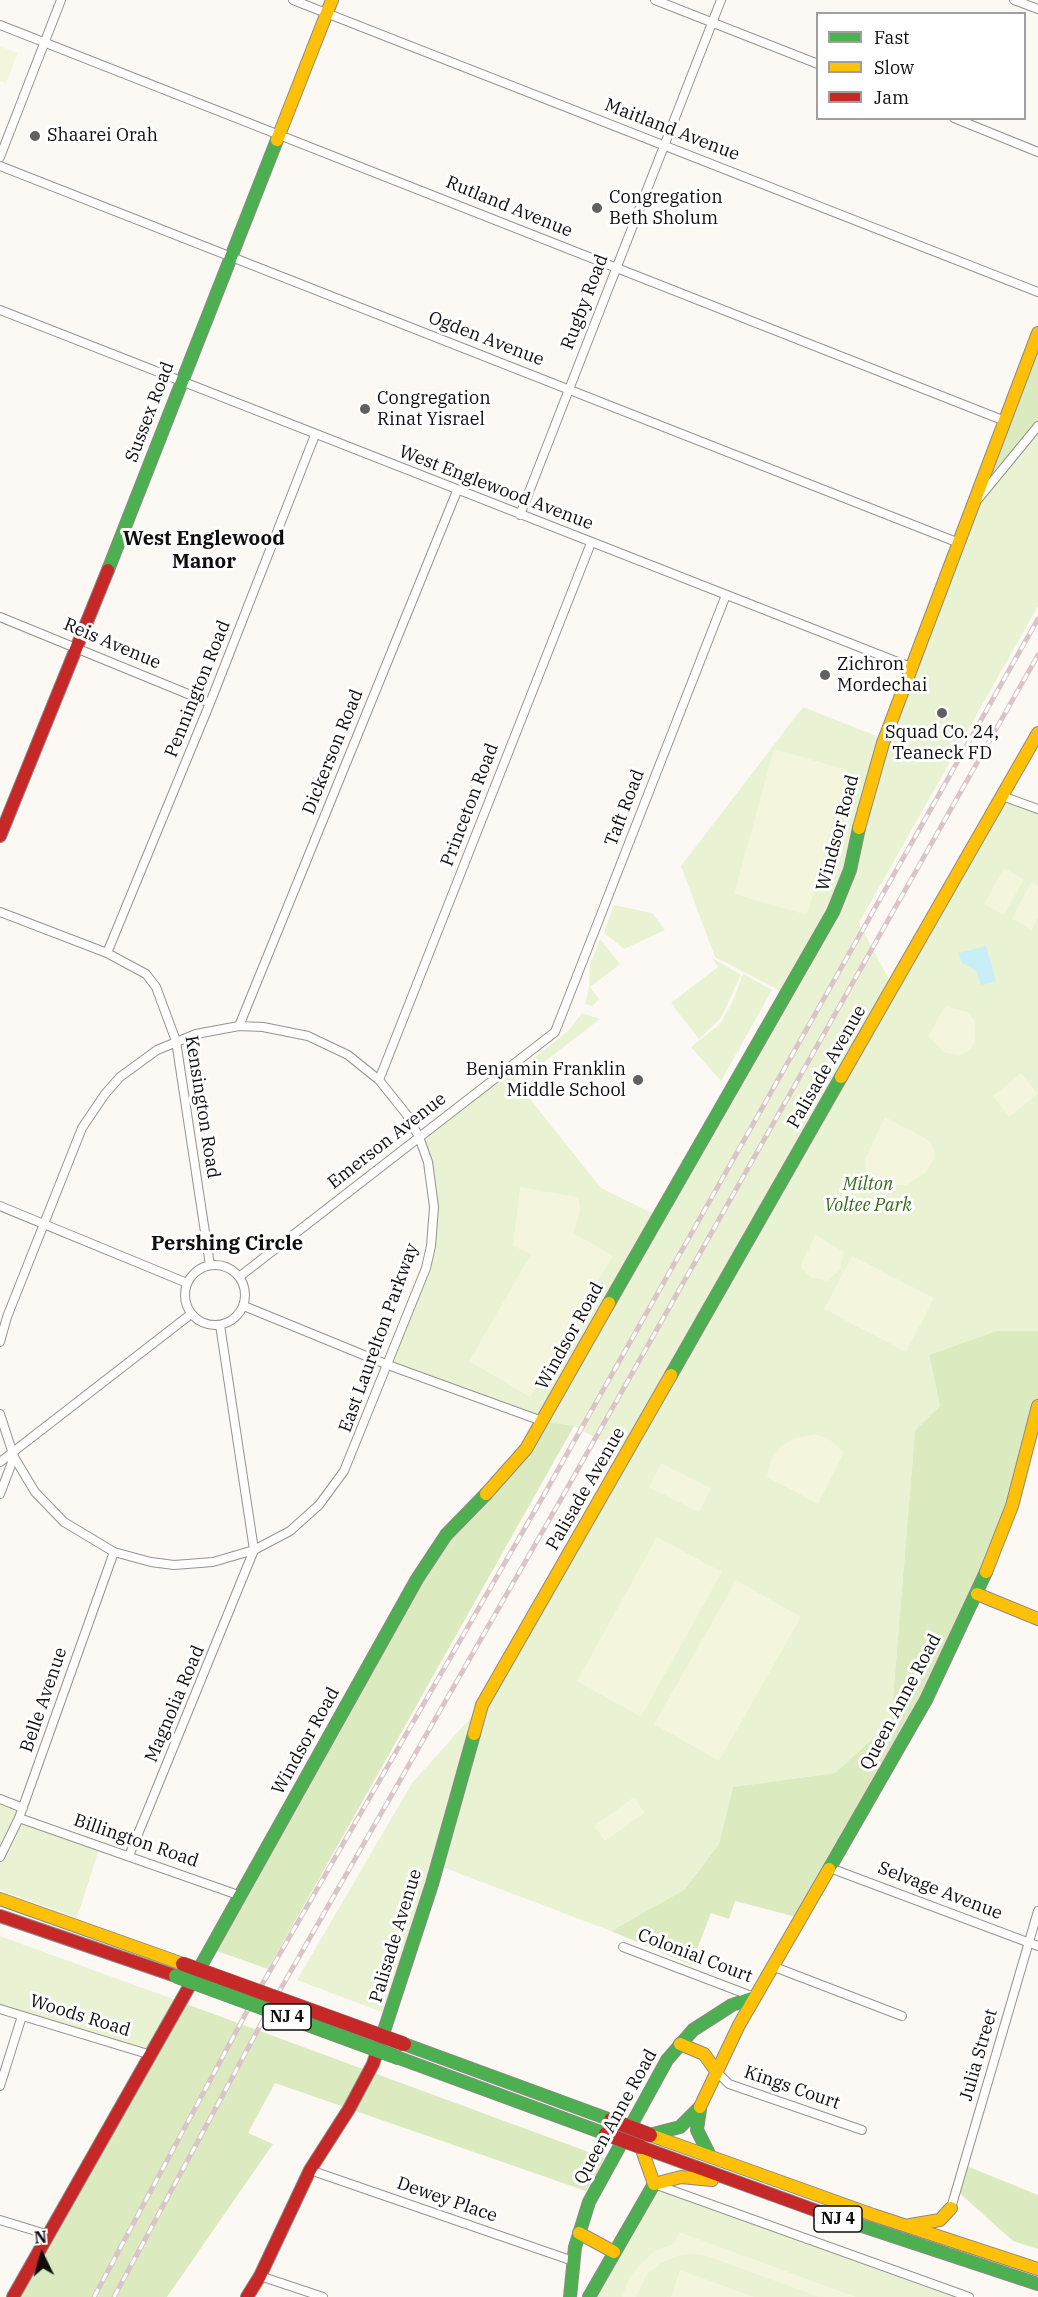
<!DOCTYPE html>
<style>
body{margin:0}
#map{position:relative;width:1038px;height:2297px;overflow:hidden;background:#fcf9f4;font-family:"IBM Plex Serif",serif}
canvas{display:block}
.legend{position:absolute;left:816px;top:12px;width:210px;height:108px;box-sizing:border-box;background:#fff;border:2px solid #9f9f9f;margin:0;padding:8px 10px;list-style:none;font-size:18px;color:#0e0e0e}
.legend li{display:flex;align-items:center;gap:12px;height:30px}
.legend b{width:30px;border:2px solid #9f9f9f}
.north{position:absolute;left:12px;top:2225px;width:60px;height:60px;-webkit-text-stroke:4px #fff;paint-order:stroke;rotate:355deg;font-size:16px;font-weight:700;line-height:24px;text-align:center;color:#0e0e0e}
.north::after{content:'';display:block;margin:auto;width:21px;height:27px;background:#0e0e0e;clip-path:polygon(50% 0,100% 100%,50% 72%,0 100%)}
</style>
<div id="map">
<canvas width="1038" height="2297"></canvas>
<ul class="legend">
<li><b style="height:8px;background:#4caf50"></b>Fast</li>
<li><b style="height:8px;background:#ffc107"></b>Slow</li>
<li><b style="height:8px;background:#c62828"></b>Jam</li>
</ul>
<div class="north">N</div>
</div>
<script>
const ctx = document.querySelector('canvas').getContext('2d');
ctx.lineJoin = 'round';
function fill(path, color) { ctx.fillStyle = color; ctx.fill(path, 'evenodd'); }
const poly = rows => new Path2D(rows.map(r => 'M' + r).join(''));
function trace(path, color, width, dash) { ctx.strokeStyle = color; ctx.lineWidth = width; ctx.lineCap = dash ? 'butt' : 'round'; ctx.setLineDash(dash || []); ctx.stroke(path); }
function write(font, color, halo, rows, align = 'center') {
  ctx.font = font + ' "IBM Plex Serif",serif'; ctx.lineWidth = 6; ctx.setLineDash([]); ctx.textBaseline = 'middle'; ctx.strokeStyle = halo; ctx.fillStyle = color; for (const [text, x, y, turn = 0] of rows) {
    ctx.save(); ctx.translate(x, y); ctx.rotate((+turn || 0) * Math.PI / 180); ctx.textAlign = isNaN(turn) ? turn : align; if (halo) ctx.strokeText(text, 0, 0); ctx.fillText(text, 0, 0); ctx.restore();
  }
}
const green = poly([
 [1038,428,1038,606,859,923,893,987,1002,796,1038,809,1038,1331,997,1331,929,1356,940,1406,915,1432,891,1722,835,1773,733,1787,719,1844,684,1890,611,1931,437,1865,390,2015,297,1980,412,1783,482,1705,626,1454,574,1426,542,1421,388,1365,426,1268,434,1207,419,1137,506,1069,601,1188,658,1216,786,994,715,957,681,866,803,707,884,739,973,505],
 [614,905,652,913,665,930,624,949,604,933],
 [600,939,620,964,590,987,599,999,592,1006,585,1004,589,988,590,965],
 [712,958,741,975,721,1018,699,1039,671,1003,718,967],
 [743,974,772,990,721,1081,691,1047,720,1024,733,1001],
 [582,1013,600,1019,540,1065,534,1058,568,1031],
 [0,1799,23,1808,19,1818,100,1846,77,1918,0,1890],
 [0,1936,181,2002,151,2055,0,2009],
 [654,2184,969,2297,592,2297]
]);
const forest = poly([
 [1038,333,1038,428,973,505],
 [997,1331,1038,1331,1038,1406,1012,1506,926,1700,800,1918,735,1901,729,1919,711,1913,691,1965,611,1931,684,1890,719,1844,733,1787,835,1773,891,1722,915,1431,940,1406,929,1355],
 [542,1421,574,1426,268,1969,211,1949,432,1555,511,1468],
 [181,2002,605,2158,586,2191,275,2083,248,2133,273,2144,167,2297,13,2297],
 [964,2165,1038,2195,1038,2249,1013,2241,956,2190]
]);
const pitch = poly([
 [0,46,18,53,6,83,0,81],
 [774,749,847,770,807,915,734,894],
 [1004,868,1024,879,1004,915,984,904],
 [1031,882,1038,886,1038,918,1032,930,1012,919],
 [948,1007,968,1012,975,1021,975,1043,971,1049,960,1055,944,1053,928,1036,944,1008],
 [1021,1073,1038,1094,1009,1117,993,1096],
 [885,1117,930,1141,934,1149,934,1158,926,1172,907,1185,883,1185,866,1171,865,1159],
 [520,1187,578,1197,580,1210,574,1233,613,1256,530,1397,469,1361,531,1254,513,1246],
 [816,1235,844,1252,840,1270,827,1281,811,1277,802,1269,801,1265],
 [852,1256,934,1298,906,1352,824,1309],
 [814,1434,828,1438,844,1452,818,1504,767,1477,770,1462,780,1447,792,1439],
 [661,1463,711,1488,699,1512,649,1487],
 [657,1537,722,1572,641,1717,577,1681],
 [736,1580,801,1617,719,1761,654,1724],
 [634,1797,645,1813,605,1841,594,1826],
 [679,2232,856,2297,819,2297,707,2256,692,2254,677,2256,661,2263,647,2274,636,2297,622,2297,629,2278,640,2264,655,2251,675,2243],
 [680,2270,754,2297,671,2297]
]);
const water = poly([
 [986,946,996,981,981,985,976,971,961,962,959,953]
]);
const street = poly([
 [293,0,1038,292],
 [655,0,818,64],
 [1014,0,1038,9],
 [0,25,1005,421],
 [954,118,1038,152],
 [0,157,61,0],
 [0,166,959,543],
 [0,310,913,668],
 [979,498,1038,426],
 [520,515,721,0],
 [0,617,210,703],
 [1002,796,1038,809],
 [0,912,107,953,146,974,156,987,176,1041,210,1265],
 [107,953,210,703,315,435],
 [239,1026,457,491],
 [379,1080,591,543],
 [0,1206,187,1283],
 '185 1295a30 30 0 1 1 60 0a30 30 0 1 1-60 0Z',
 [239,1277,555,1032,726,595],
 [244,1306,388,1365,542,1421],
 [0,1342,7,1317,82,1128,105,1094,120,1077,157,1050,196,1034,239,1026,263,1027,308,1036,348,1055,379,1080,407,1115,419,1137,428,1162,434,1207,431,1246,426,1268,344,1471,319,1505,290,1531,254,1550,213,1562,174,1565,151,1562,114,1552,64,1522,35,1492,14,1457,0,1414],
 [0,1462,191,1314],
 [0,1494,14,1457],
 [0,1799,23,1808],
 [19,1818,241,1896],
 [129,1856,254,1550,220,1325],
 [0,1857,19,1818,114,1552],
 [830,1868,1038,1946],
 [623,1947,754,1997],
 [772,1966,902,2016],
 [0,2009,151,2055],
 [716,2071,729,2084,862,2130],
 [0,2086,22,2016],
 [310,2170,573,2261],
 [657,2185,969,2297],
 [951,2208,1038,1911],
 [0,2220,49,2235],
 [260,2276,323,2297]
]);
const fast = poly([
 [108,570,277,140],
 [609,1303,833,912,850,870,859,828],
 [671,1375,841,1077],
 [829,1869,926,1700,986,1572],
 [198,1971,417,1579,446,1535,486,1494],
 [381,2040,432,1884,474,1734],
 [404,2044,611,2120],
 [399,2058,606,2134],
 [700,2109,697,2130,710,2156],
 [653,2134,680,2127,700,2107],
 [820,2212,1038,2284],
 [570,2297,575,2247,589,2202,667,2060,693,2030,732,2005,755,1997],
 [589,2297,654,2184]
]);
const slow = poly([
 [277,140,332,0],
 [859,828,883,743,1038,333],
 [841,1077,1038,733],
 [486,1494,526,1449,609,1303],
 [986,1572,1012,1506,1038,1406],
 [977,1594,1038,1619],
 [474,1734,482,1705,671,1375],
 [0,1899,183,1964],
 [680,2044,704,2054,716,2071],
 [700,2107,739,2025,829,1869],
 [650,2135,873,2215,1038,2269],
 [641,2147,654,2184,681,2177,712,2180],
 [910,2225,940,2220,951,2208],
 [579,2233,614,2252]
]);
const jam = poly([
 [0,836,108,570],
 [0,1916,176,1976],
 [641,2147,820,2212],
 [13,2297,198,1971],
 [247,2297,260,2276,310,2170,349,2109,373,2064,381,2040]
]);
const rail = poly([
 [94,2297,252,2002,541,1500,1038,619],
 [114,2297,268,2011,556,1508,1038,655]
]);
const fastBridge = poly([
 [176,1976,399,2058]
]);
const jamBridge = poly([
 [183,1964,404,2044],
 [611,2120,650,2135],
 [606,2134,641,2147]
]);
const markers = [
 [35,136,6,"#61605e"],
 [597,208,6,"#61605e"],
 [365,409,6,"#61605e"],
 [825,675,6,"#61605e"],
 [942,713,6,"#61605e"],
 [638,1080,6,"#61605e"]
];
const shields = [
 [287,2017,48],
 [838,2219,48]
];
const shieldNames = [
 ["NJ 4",287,2017],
 ["NJ 4",838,2219]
];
const streetNames = [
 ["Maitland Avenue",672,130,21],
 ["Rutland Avenue",509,207,22],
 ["Rugby Road",585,302,-69],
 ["Ogden Avenue",486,339,21],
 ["Sussex Road",150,412,-69],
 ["West Englewood Avenue",496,488,21],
 ["Reis Avenue",112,644,23],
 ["Pennington Road",198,689,-68],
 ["Dickerson Road",333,752,-68],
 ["Princeton Road",470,805,-69],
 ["Taft Road",625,808,-69],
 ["Windsor Road",838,833,-75],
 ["Palisade Avenue",827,1067,-60],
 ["Kensington Road",202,1107,81],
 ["Emerson Avenue",387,1141,-38],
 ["Windsor Road",570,1336,-61],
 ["East Laurelton Parkway",379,1338,-70],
 ["Palisade Avenue",586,1489,-60],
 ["Belle Avenue",44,1700,-71],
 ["Queen Anne Road",901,1702,-62],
 ["Magnolia Road",175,1704,-67],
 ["Windsor Road",306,1741,-61],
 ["Billington Road",136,1841,19],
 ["Selvage Avenue",940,1891,21],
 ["Palisade Avenue",396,1936,-73],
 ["Colonial Court",695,1956,21],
 ["Woods Road",80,2016,17],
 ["Julia Street",979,2055,-74],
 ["Kings Court",792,2088,19],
 ["Queen Anne Road",616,2117,-61],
 ["Dewey Place",447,2200,19]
];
const poiNames = [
 ["Shaarei Orah",47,136],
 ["Congregation",609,198],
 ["Beth Sholum",609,219],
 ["Congregation",377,399],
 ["Rinat Yisrael",377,420],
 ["Zichron",837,665],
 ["Mordechai",837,686],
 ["Squad Co. 24,",942,733,"center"],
 ["Teaneck FD",942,754,"center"],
 ["Benjamin Franklin",626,1070,"right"],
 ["Middle School",626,1091,"right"]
];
const parkNames = [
 ["Milton",868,1185],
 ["Voltee Park",868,1206]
];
const neighbourhoodNames = [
 ["West Englewood",204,539],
 ["Manor",204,562],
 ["Pershing Circle",227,1244]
];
fill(green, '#e9f2d2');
fill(forest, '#dceac0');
fill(pitch, '#f3f6dc');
fill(water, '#c8eef8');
trace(street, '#959492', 10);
trace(fast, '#8c8a88', 14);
trace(slow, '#8c8a88', 14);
trace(jam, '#8c8a88', 14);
trace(street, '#fffefd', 8);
trace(fast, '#4caf50', 12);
trace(slow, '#ffc107', 12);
trace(jam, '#c62828', 12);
trace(rail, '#d9c4c8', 5);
trace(rail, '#fff', 3, [9]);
trace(fastBridge, '#82817f', 15, []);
trace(jamBridge, '#82817f', 15, []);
trace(fastBridge, '#4caf50', 14);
trace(jamBridge, '#c62828', 14);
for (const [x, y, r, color] of markers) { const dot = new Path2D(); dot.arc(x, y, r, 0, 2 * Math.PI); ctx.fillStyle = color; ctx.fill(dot); trace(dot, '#fff', 2); }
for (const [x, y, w] of shields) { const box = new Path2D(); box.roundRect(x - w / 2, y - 13, w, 26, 4.5); ctx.fillStyle = '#fff'; ctx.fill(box); trace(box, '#0e0e0e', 1.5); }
write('bold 16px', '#0e0e0e', null, shieldNames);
write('18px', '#0e0e0e', '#fff', streetNames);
write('18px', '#0e0e0e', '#fff', poiNames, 'left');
write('italic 18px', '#376b1a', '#fff', parkNames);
write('bold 20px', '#0e0e0e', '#fff', neighbourhoodNames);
</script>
